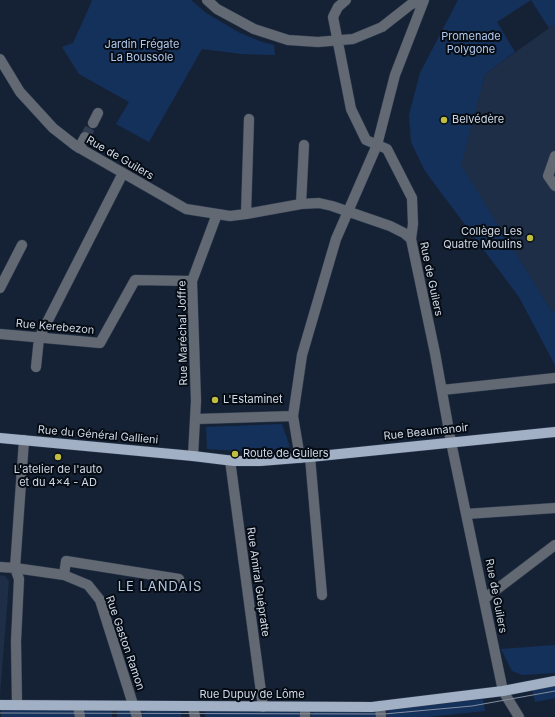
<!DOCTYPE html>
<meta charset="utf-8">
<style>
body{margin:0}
canvas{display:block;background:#152236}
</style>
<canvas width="555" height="717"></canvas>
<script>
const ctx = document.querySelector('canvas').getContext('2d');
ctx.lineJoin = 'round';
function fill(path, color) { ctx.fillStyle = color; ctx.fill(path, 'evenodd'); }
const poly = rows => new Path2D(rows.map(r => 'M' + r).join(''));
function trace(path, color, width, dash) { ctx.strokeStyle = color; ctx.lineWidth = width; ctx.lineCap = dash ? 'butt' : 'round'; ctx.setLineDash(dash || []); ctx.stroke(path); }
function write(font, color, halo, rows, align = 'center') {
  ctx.font = font + ' Inter,sans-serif'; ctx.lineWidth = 4; ctx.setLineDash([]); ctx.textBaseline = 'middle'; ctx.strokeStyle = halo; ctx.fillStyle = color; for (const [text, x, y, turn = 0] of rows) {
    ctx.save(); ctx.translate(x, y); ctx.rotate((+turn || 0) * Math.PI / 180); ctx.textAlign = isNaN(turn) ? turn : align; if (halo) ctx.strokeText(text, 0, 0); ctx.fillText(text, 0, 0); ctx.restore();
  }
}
const built = poly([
 [555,24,555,311,552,312,460,165,485,74],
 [0,575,5,576,9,581,0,695]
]);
const green = poly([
 [91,0,191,0,206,13,240,33,262,42,274,45,275,55,242,54,202,49,149,142,116,124,129,102,79,74,62,47,73,43,92,1],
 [458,0,555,0,555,24,549,28,531,0,497,22,515,52,485,74,461,165,552,312,555,311,555,365,519,297,425,171,411,142,409,115,420,73],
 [282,424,290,447,256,452,207,449,206,427],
 [555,645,555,673,522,675,512,671,501,649],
 [555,684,555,698,535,702,532,688],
 [483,699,485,711,427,717,387,717,387,712,389,710],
 [1,708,71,708,75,712,77,717,1,717],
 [112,708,112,717,85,717,84,712,86,710],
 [117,708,129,709,133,717,117,717],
 [181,710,181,717,142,717,143,713,147,711],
 [205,710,296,710,300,714,300,717,205,717],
 [325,710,373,710,377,714,377,717,310,717,312,714,315,712]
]);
const minorTunnel = poly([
 [85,137,93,123]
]);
const minor = poly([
 [207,0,217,9,254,29,288,40,318,42,353,39,382,27,410,5,420,0],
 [346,0,338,7,333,17,351,109,366,140,387,149,412,198,413,224,411,239],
 [0,59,20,92,53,128,76,146,186,209,230,216,246,214,301,204,319,203,332,206,390,226,404,233,411,239,435,353,451,442,503,691,519,717],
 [93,123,98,113],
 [79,148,85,137],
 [555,156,548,176,555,186],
 [301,204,304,145],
 [246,214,249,119],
 [0,288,22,245],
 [0,334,100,343,135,280,192,281],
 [36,367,39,338,123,173],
 [442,390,555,378],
 [196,419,293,416],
 [193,456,196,401,192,281,217,214],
 [310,457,322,595],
 [300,458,293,416,302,355,336,239,377,145,395,75,424,0],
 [230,460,263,707],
 [466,514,555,508],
 [0,567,15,568,64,575,88,585,100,600,137,717],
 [64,575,66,561,179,579],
 [484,599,555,545],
 [17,705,16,641,19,579,15,568,24,440],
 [78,706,80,717],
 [380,706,381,717],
 [193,707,195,717],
 [305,717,305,707]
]);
const major = poly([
 [0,438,193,456,234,461,260,461,310,457,555,432],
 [0,705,372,707,503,691,555,681]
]);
const tram = poly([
 [0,713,384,714,472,706,555,691]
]);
const markers = [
 [444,120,4,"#c0be41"],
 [530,238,4,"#c0be41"],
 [215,400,4,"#c0be41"],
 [235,454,4,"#c0be41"],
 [58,457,4,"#c0be41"]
];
const parkNames = [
 ["Promenade",471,37],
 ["Polygone",471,50],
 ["Jardin Frégate",142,45],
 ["La Boussole",142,58]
];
const poiNames = [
 ["Belvédère",452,120],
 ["Collège Les",522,232,"right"],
 ["Quatre Moulins",522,245,"right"],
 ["L'Estaminet",223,400],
 ["Route de Guilers",243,454],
 ["L'atelier de l'auto",58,470,"center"],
 ["et du 4x4 - AD",58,483,"center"]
];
const streetNames = [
 ["Rue de Guilers",120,158,30],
 ["Rue de Guilers",431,279,78],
 ["Rue Kerebezon",55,327,5],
 ["Rue Maréchal Joffre",183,333,-91],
 ["Rue Beaumanoir",426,432,-6],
 ["Rue du Général Gallieni",98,435,5],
 ["Rue Amiral Guépratte",258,582,82],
 ["Rue de Guilers",496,596,79],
 ["Rue Gaston Ramon",125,643,71],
 ["Rue Dupuy de Lôme",252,695]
];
const quarterNames = [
 ["LE LANDAIS",160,587]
];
fill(built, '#1d2e46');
fill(green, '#14315c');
trace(minorTunnel, '#313d51', 10, [10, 5]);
trace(minor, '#2f3c4f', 11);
trace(major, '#2f3c4f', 11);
trace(minor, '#626973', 10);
trace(major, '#a2b0c6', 10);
trace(tram, '#838d9e', 1);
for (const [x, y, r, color] of markers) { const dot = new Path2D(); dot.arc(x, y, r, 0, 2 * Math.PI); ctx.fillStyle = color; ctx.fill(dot); trace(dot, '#060c14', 1.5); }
write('11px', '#b2c9ed', '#060c14', parkNames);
write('11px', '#d0d9e7', '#060c14', poiNames, 'left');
write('11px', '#d0d9e7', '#060c14', streetNames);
ctx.letterSpacing = '1px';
write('13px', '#b6c7e2', '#060c14', quarterNames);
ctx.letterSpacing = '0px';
</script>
